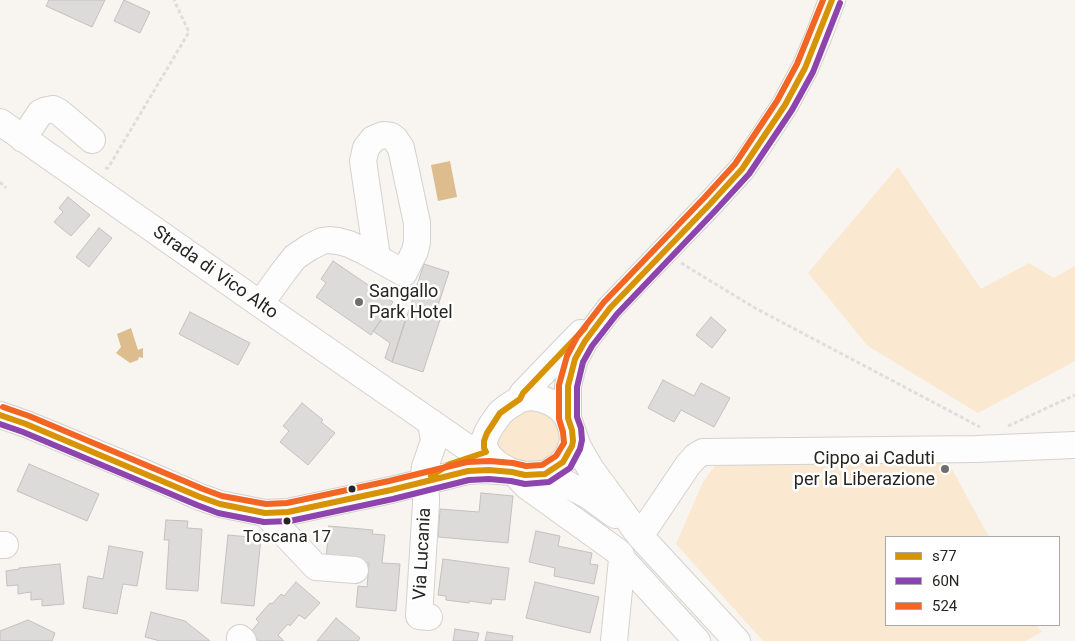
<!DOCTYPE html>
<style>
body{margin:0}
#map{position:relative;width:1075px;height:641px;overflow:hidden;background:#f8f4f0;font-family:Roboto,sans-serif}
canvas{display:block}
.legend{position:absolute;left:885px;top:536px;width:175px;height:90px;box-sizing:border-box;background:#fff;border:1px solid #a9a8a7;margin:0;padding:6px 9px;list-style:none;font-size:15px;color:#272522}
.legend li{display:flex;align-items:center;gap:10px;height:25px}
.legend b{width:25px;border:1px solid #a9a8a7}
</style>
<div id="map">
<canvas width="1075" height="641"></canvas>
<ul class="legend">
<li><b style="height:6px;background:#d89305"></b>s77</li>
<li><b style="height:6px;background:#8e44ad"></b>60N</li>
<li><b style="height:6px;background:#f26522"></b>524</li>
</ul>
</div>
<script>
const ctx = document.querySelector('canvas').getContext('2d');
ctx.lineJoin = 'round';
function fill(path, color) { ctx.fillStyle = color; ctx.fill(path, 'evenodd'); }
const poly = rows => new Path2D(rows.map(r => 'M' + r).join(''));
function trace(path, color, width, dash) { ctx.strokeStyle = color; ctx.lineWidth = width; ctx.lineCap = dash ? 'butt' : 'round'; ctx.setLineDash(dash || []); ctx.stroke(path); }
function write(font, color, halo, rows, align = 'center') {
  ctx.font = font + ' Roboto,sans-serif'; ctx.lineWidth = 5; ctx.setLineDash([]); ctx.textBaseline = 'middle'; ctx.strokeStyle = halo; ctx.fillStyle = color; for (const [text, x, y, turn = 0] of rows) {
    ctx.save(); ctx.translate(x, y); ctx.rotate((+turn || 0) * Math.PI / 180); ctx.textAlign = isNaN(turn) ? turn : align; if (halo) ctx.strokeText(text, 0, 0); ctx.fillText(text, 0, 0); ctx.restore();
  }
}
const green = poly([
 [898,167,981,289,1029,263,1054,278,1075,266,1075,361,978,413,868,346,808,273],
 [521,407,558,412,563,451,536,467,499,454,496,440,499,432],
 [947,460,989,537,886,537,886,625,1037,625,1042,632,1025,641,763,641,676,544,703,482,715,466]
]);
const water = poly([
 [450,161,457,197,438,201,431,165],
 [131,328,138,350,143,348,143,358,139,357,138,360,130,363,116,353,121,347,117,334]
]);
const building = poly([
 [49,0,105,0,92,27,46,6,49,0],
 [124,0,150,12,140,33,114,21,124,0],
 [68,197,90,215,71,236,54,222,63,212,59,208,68,197],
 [99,228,112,238,89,267,76,257,99,228],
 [333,261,393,302,371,335,316,297,326,283,321,279,333,261],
 [424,264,449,272,434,318,440,320,423,372,392,362,424,264],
 [390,308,396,312,393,317,405,321,392,362,385,358,390,343,373,331,390,308],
 [190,312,250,343,238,365,179,334,190,312],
 [711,317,726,330,712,348,696,335,711,317],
 [663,380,694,396,701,383,730,398,714,427,681,410,674,422,648,408,663,380],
 [302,403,323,420,321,422,335,433,308,465,280,442,289,431,283,426,302,403],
 [29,464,99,494,87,521,17,491,29,464],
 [481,493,513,496,508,543,438,537,440,509,479,512,481,493],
 [166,520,188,521,187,528,202,529,198,591,166,589,169,540,164,540,166,520],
 [329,526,373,530,372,534,385,535,382,563,400,564,396,611,356,607,358,586,367,587,369,563,326,559,329,526],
 [536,531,560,536,558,546,592,553,590,564,598,565,594,584,554,576,555,568,529,562,536,531],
 [228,535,261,538,254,606,221,603,228,535],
 [109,546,143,552,137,586,123,584,117,614,83,608,88,576,103,579,109,546],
 [443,559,509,568,505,600,492,599,491,604,469,601,469,603,446,600,446,596,438,595,443,559],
 [60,564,64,604,42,606,42,599,31,600,31,592,18,594,18,585,7,586,6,571,19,569,19,568,60,564],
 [296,582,320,603,305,619,299,615,290,626,288,624,278,635,284,641,259,641,250,633,259,622,256,619,270,603,272,604,281,594,284,596,296,582],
 [535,582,599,597,590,633,526,618,535,582],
 [151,612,185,621,210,641,160,641,145,637,151,612],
 [336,618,360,638,358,641,317,641,336,618],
 [28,620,55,633,52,641,0,641,0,631,28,620],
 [455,629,479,633,477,641,453,641,455,629],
 [487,632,513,636,512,641,485,641,487,632]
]);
const path = poly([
 [105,168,108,168,189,32,174,0],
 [0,182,6,188],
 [681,263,755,308,980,427],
 [1008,426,1075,395]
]);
const minor = poly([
 [0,122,260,304,465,446,471,448,484,448],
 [23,139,40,113,44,111,53,109,59,112,92,140],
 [260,304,284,271,295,257,310,247,322,241,329,240,338,241,349,244,364,251,404,273,415,251,417,242,417,223,401,148,395,139,391,136,383,135,373,139,370,143,366,148,363,161,377,257],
 [531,397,542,399,552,403,561,409,568,418,572,430,573,441,569,453,563,462,555,468,545,474,525,475,512,472,497,464,489,456,484,448,484,441,487,433,491,426,500,413,506,408,520,399,531,397],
 [520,399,523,393,581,333],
 [0,415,26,424,140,471,200,497,220,504,265,513,288,512,391,490,468,471,483,470,512,472],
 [568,418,568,386,571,373,575,359,585,341,610,308,710,204,742,169,758,146,785,105,805,68,819,35,832,0],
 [572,430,578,447,590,468,640,536,737,641],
 [515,473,519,478,528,487,617,551,621,555,622,559,697,641],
 [545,474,567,484,589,496,615,515],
 [265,513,316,567,355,570],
 [640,536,688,465,696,456,703,452,976,449,1075,445],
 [0,545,5,545],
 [429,617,419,616,426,504,426,496,423,482,424,474,425,467,434,441,431,422],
 [240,638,243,641],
 [614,641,622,559]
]);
const bus1 = poly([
 [0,415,26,424,200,497,220,504,265,513,288,512,391,490,468,471,489,470,512,472,525,475,545,474,563,462,572,446,573,441,572,430,568,418,568,386,575,359,585,341,610,308,710,204,742,169,785,105,805,68,832,0],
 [431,476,450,464,486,452,484,448,484,441,487,433,500,413,520,399,523,393,585,328]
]);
const bus2 = poly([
 [0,424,23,432,197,505,218,513,264,522,290,521,393,499,469,480,489,479,511,481,525,484,549,482,570,468,580,449,582,440,581,428,577,417,577,387,583,362,592,346,617,314,716,210,749,174,792,110,813,72,840,3]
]);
const bus3 = poly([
 [3,407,29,416,203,489,222,496,266,504,287,503,389,481,467,462,490,461,513,463,526,466,542,465,556,456,564,443,563,432,559,419,559,385,567,356,577,337,604,302,704,198,735,164,777,101,797,64,823,0]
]);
const markers = [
 [359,302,5,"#706d6a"],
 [945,469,5,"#706d6a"],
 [352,489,4.5,"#272522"],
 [287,521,4.5,"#272522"]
];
const busNames = [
 ["Toscana 17",287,538]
];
const streetNames = [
 ["Strada di Vico Alto",215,273,35],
 ["Via Lucania",423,554,-87]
];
const poiNames = [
 ["Sangallo",369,292],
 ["Park Hotel",369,313],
 ["Cippo ai Caduti",935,459,"right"],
 ["per la Liberazione",935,480,"right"]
];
fill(green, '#fae8d0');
fill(water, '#ddbd8d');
fill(building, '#dddada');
trace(building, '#c3c1c0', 1);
trace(minor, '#d4d1ce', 28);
trace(path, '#dededc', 3, [4, 2.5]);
trace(minor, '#fefdfd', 26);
trace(bus1, '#d89305', 6);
trace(bus2, '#8e44ad', 6);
trace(bus3, '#f26522', 6);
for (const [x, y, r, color] of markers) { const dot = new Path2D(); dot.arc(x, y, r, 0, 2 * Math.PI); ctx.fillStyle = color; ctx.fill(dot); trace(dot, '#fff', 2); }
write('17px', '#272522', '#fff', busNames);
write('18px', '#272522', '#fff', streetNames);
write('18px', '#272522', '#fff', poiNames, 'left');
</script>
